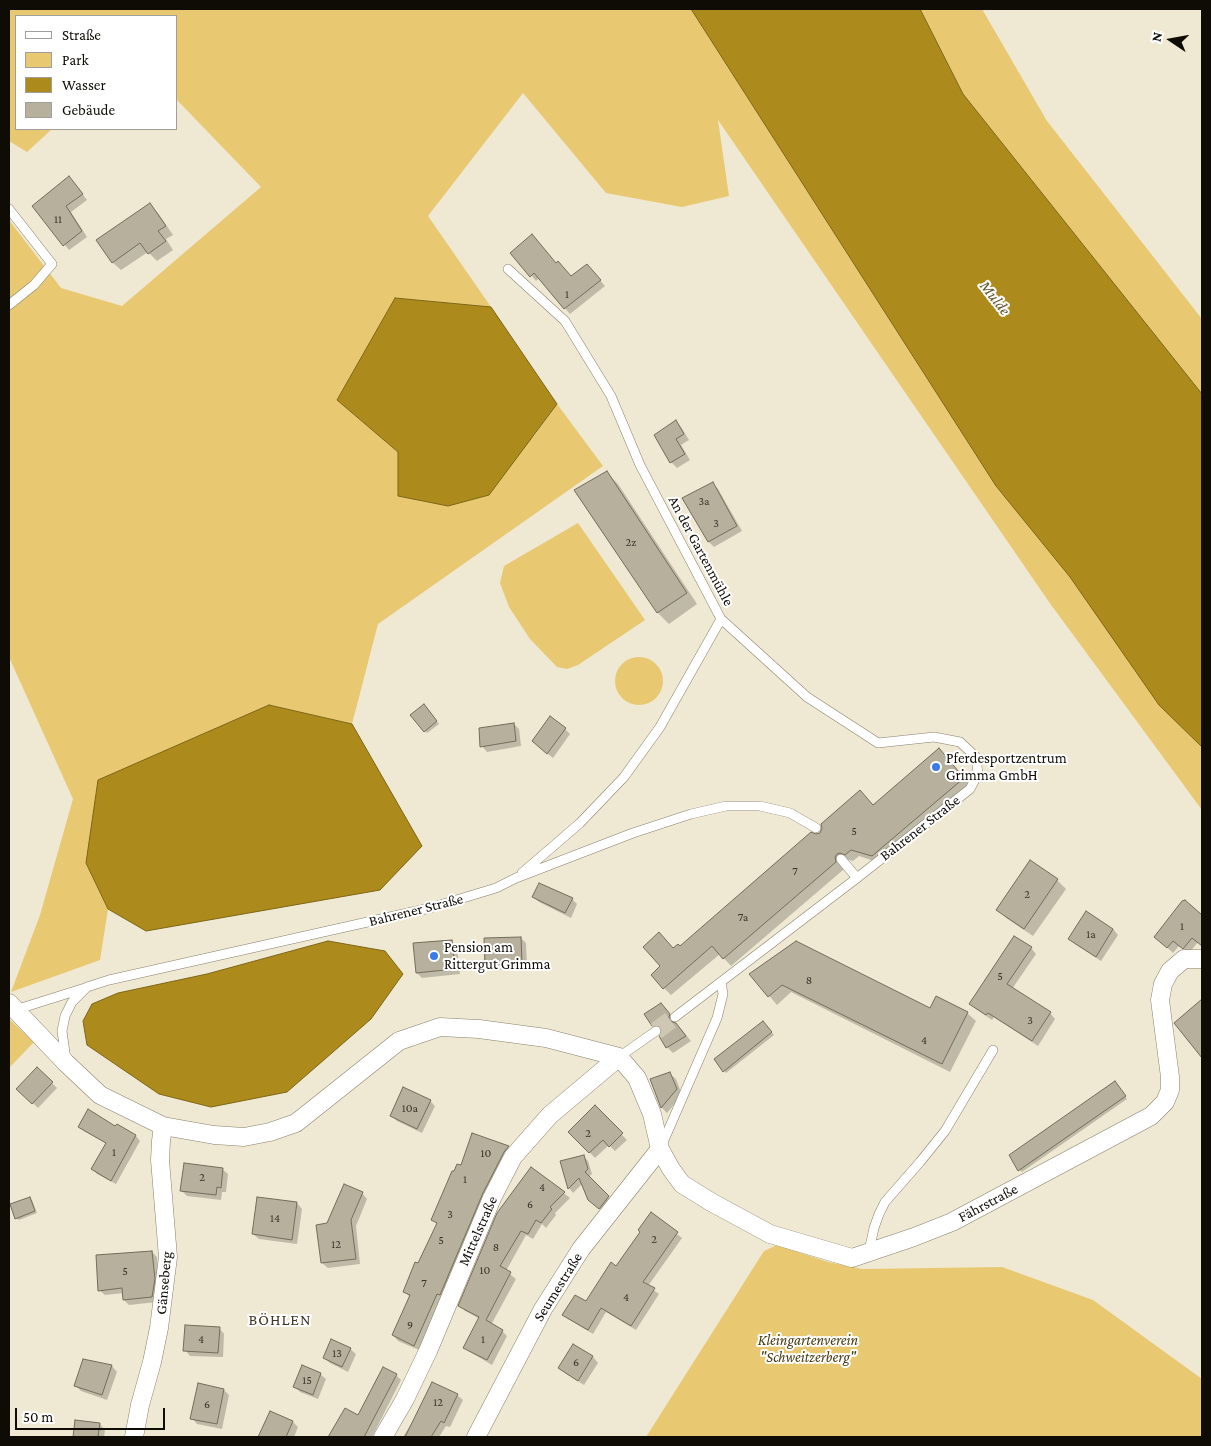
<!DOCTYPE html>
<meta charset="utf-8">
<style>
body{margin:0}
#map{position:relative;width:1211px;height:1446px;overflow:hidden;background:#efe8d2;font-family:"Crimson Pro",serif}
canvas{display:block}
.frame{position:absolute;inset:0;border:10px solid #0e0c05;pointer-events:none}
.legend{position:absolute;left:15px;top:15px;width:162px;height:115px;box-sizing:border-box;background:#fff;border:1px solid #9f9e9b;margin:0;padding:6px 9px;list-style:none;font-size:15px;color:#0e0c05}
.legend li{display:flex;align-items:center;gap:10px;height:25px}
.legend b{width:25px;border:1px solid #9f9e9b}
.north{position:absolute;left:1146px;top:15px;width:50px;height:50px;-webkit-text-stroke:4px #fff;paint-order:stroke;rotate:282deg;font-size:14px;font-weight:700;line-height:20px;text-align:center;color:#0e0c05}
.north::after{content:'';display:block;margin:auto;width:18px;height:22px;background:#0e0c05;clip-path:polygon(50% 0,100% 100%,50% 72%,0 100%)}
.scale{position:absolute;left:15px;top:1408px;width:150px;height:22px;box-sizing:border-box;border:2px solid #0e0c05;border-top:0;padding-left:6px;font-size:15px;line-height:18px;white-space:nowrap;color:#0e0c05;-webkit-text-stroke:4px #fff;paint-order:stroke}
</style>
<div id="map">
<canvas width="1211" height="1446"></canvas>
<div class="frame"></div>
<ul class="legend">
<li><b style="height:6px;background:#fff"></b>Straße</li>
<li><b style="height:14px;background:#e8c972"></b>Park</li>
<li><b style="height:14px;background:#ac8b1c"></b>Wasser</li>
<li><b style="height:14px;background:#b7b09c"></b>Gebäude</li>
</ul>
<div class="north">N</div>
<div class="scale">50 m</div>
</div>
<script>
const ctx = document.querySelector('canvas').getContext('2d');
ctx.lineJoin = 'round';
function fill(path, color) { ctx.fillStyle = color; ctx.fill(path, 'evenodd'); }
const poly = rows => new Path2D(rows.map(r => 'M' + r).join(''));
function trace(path, color, width, dash) { ctx.strokeStyle = color; ctx.lineWidth = width; ctx.lineCap = dash ? 'butt' : 'round'; ctx.setLineDash(dash || []); ctx.stroke(path); }
function write(font, color, halo, rows, align = 'center') {
  ctx.font = font + ' "Crimson Pro",serif'; ctx.lineWidth = 4; ctx.setLineDash([]); ctx.textBaseline = 'middle'; ctx.strokeStyle = halo; ctx.fillStyle = color; for (const [text, x, y, turn = 0] of rows) {
    ctx.save(); ctx.translate(x, y); ctx.rotate((+turn || 0) * Math.PI / 180); ctx.textAlign = isNaN(turn) ? turn : align; if (halo) ctx.strokeText(text, 0, 0); ctx.fillText(text, 0, 0); ctx.restore();
  }
}
const green = poly([
 [9,9,691,9,996,486,1202,736,1202,810,1049,602,718,120,729,196,682,207,606,193,523,93,428,216,491,307,395,298,337,400,398,452,398,496,448,506,534,436,557,404,603,466,378,624,352,724,269,705,86,863,108,909,100,960,11,992,40,915,73,799,9,657,9,220,61,288,122,306,261,187,176,99,176,16,16,16,16,129,52,129,27,152,9,141],
 [920,9,982,9,1047,121,1202,319,1202,394,963,94],
 [578,523,645,620,578,665,567,669,557,667,530,639,509,607,500,583,504,566],
 '615 681a24 24 0 1 1 48 0a24 24 0 1 1-48 0Z',
 [9,1019,34,1042,9,1068],
 [777,1245,828,1262,862,1269,1002,1267,1093,1300,1202,1379,1202,1437,646,1437,764,1251]
]);
const water = poly([
 [691,9,920,9,963,94,1202,394,1202,747,1159,705,1070,577,996,486,691,9],
 [395,298,491,307,557,404,489,495,448,506,398,496,398,452,337,400,395,298],
 [269,705,352,724,422,846,380,890,146,931,108,909,86,863,98,780,269,705],
 [328,941,385,951,403,974,371,1019,287,1092,211,1107,159,1094,87,1045,83,1021,92,1004,118,993,207,974,328,941]
]);
const shadow = poly([
 [74,183,87,200,71,212,87,237,69,250,34,206],
 [150,205,158,213,173,235,166,239,173,250,157,261,148,252,121,270,112,262],
 [512,253,571,277,592,271,605,286,570,314,539,278,536,281],
 [676,422,681,427,689,440,681,445,690,460,677,468,671,462,656,435],
 [607,473,618,484,697,604,669,624,658,613],
 [712,483,718,489,742,531,714,547,709,542,684,498],
 [426,708,439,724,427,733,425,731],
 [514,724,519,729,521,746,487,752,482,746],
 [565,729,570,734,553,758,539,747],
 [946,758,971,786,880,863,859,856,853,861,849,860,845,861,842,865,843,870,731,966,720,954,671,995,664,988,662,966,674,949,680,947,815,836,873,806],
 [1030,862,1057,880,1066,889,1033,936,1006,918,998,909],
 [533,897,572,899,577,904,571,918,539,902],
 [1185,901,1202,916,1202,945,1198,942,1189,953,1179,946,1173,953,1161,942],
 [1113,929,1118,935,1101,961,1075,944,1070,939],
 [521,938,526,943,527,968,492,970,487,964],
 [451,941,457,946,460,974,422,978,417,973],
 [1031,948,1036,954,1012,989,1050,1013,1055,1019,1038,1046,994,1017,992,1020,976,1009,971,1004],
 [751,974,931,1009,967,1013,976,1021,950,1072,791,992,777,1005],
 [1202,1001,1202,1055,1175,1023],
 [666,1010,674,1021,674,1023,682,1030,691,1041,673,1053,667,1047,661,1037,663,1034,663,1030,659,1031,653,1025],
 [766,1025,774,1035,726,1073,716,1059],
 [38,1069,57,1088,38,1108,18,1089],
 [670,1074,676,1079,682,1095,667,1113,662,1108,652,1080],
 [1117,1085,1127,1099,1022,1172,1019,1170],
 [430,1101,435,1106,422,1133,397,1121,391,1115],
 [595,1107,627,1140,615,1151,609,1145,595,1158,570,1132],
 [80,1126,116,1128,117,1126,136,1136,140,1141,116,1184,97,1174,93,1169,107,1144,84,1131],
 [508,1147,513,1152,419,1350,398,1341,393,1335,410,1297,405,1292,438,1225,433,1220,462,1167],
 [584,1157,588,1161,592,1174,588,1177,613,1202,604,1212,595,1204,583,1183,573,1193,569,1188,562,1162],
 [532,1168,570,1198,555,1213,556,1215,546,1228,542,1224,533,1239,526,1235,506,1271,516,1279,491,1325,502,1331,507,1336,492,1365,470,1352,465,1347,480,1319,465,1311,460,1305],
 [222,1169,228,1174,226,1192,222,1192,221,1200,187,1196,182,1191],
 [362,1193,367,1199,356,1226,360,1264,328,1268,322,1263,328,1224],
 [30,1198,32,1200,37,1213,19,1220,16,1218],
 [297,1203,302,1209,297,1244,259,1239,253,1234],
 [651,1214,682,1238,648,1286,659,1294,636,1330,606,1312,593,1334,568,1319,564,1314,586,1303,617,1267,642,1232],
 [152,1252,157,1257,159,1285,157,1302,129,1305,124,1300,124,1293,105,1295,99,1290],
 [219,1328,224,1334,223,1357,190,1356,185,1350],
 [574,1345,593,1357,598,1363,584,1385,565,1373,559,1368],
 [350,1349,356,1354,348,1372,330,1363,324,1358],
 [112,1366,117,1372,107,1400,81,1391,76,1386],
 [320,1374,326,1379,318,1399,300,1392,295,1387],
 [396,1375,401,1380,372,1437,330,1437,346,1409,358,1416],
 [224,1390,229,1395,222,1429,197,1424,192,1418],
 [457,1395,463,1400,450,1427,446,1426,439,1437,403,1437,411,1424,412,1425],
 [270,1412,293,1422,298,1427,294,1437,260,1437],
 [76,1421,100,1424,105,1430,104,1437,74,1437]
]);
const building = poly([
 [69,176,83,194,66,206,82,231,63,246,32,206,69,176],
 [150,203,166,226,158,231,166,241,148,254,140,243,112,263,96,240,150,203],
 [532,234,556,263,558,261,571,276,587,264,601,280,564,309,534,273,530,277,510,253,532,234],
 [676,420,684,434,676,439,685,454,670,463,654,435,676,420],
 [607,471,687,593,657,613,574,490,607,471],
 [713,482,737,526,708,542,682,498,713,482],
 [424,704,437,721,424,732,410,715,424,704],
 [550,716,566,728,547,754,532,741,550,716],
 [514,723,516,741,480,747,479,728,514,723],
 [939,748,964,778,872,856,851,850,845,855,840,853,837,854,835,857,836,862,723,959,712,946,663,989,651,975,660,966,643,947,659,932,673,948,678,944,680,946,811,832,816,834,820,833,822,828,821,824,860,790,873,805,939,748],
 [1030,860,1058,879,1024,929,996,910,1030,860],
 [539,883,573,898,565,913,532,897,539,883],
 [1185,900,1202,915,1202,946,1192,938,1183,949,1173,941,1167,948,1154,937,1182,901,1185,900],
 [1086,911,1113,929,1096,957,1068,939,1086,911],
 [1014,936,1032,947,1007,984,1051,1012,1032,1041,988,1013,986,1015,969,1004,1014,936],
 [521,937,522,963,485,965,484,938,521,937],
 [452,940,455,969,416,973,413,943,452,940],
 [796,941,930,1008,936,996,968,1012,942,1064,782,985,768,997,749,974,796,941],
 [1202,999,1202,1058,1174,1023,1202,999],
 [661,1003,670,1014,669,1017,670,1021,676,1023,686,1036,666,1048,659,1036,662,1033,661,1028,658,1025,652,1026,644,1014,661,1003],
 [763,1021,772,1032,723,1072,714,1059,763,1021],
 [37,1067,53,1082,32,1104,16,1089,37,1067],
 [670,1072,677,1089,661,1108,650,1079,670,1072],
 [1115,1081,1126,1096,1018,1171,1009,1155,1115,1081],
 [403,1087,431,1100,417,1129,390,1116,403,1087],
 [595,1105,623,1133,609,1147,603,1140,589,1153,568,1132,595,1105],
 [88,1109,115,1126,117,1124,136,1135,111,1181,91,1169,106,1143,78,1127,88,1109],
 [472,1133,509,1146,504,1152,483,1193,440,1295,437,1294,414,1346,392,1335,410,1295,403,1292,415,1262,418,1263,437,1223,431,1220,452,1171,454,1171,457,1164,461,1165,472,1133],
 [584,1155,588,1169,585,1172,609,1196,599,1209,588,1200,579,1178,568,1189,560,1161,584,1155],
 [184,1163,223,1168,221,1188,217,1187,216,1195,180,1191,184,1163],
 [531,1167,565,1192,550,1207,552,1209,541,1223,536,1220,528,1234,521,1231,500,1266,511,1272,486,1320,503,1330,487,1360,463,1348,479,1317,458,1306,497,1213,531,1167],
 [344,1184,363,1192,351,1220,356,1259,321,1263,316,1225,327,1223,344,1184],
 [30,1197,35,1211,15,1219,10,1204,30,1197],
 [257,1197,297,1202,292,1240,252,1234,257,1197],
 [651,1212,678,1232,643,1282,655,1288,631,1326,601,1308,588,1330,562,1315,575,1295,586,1301,611,1262,616,1266,640,1232,638,1230,651,1212],
 [152,1251,155,1279,152,1297,123,1300,122,1288,98,1291,96,1255,152,1251],
 [185,1325,220,1327,218,1353,183,1351,185,1325],
 [331,1339,351,1348,342,1367,323,1358,331,1339],
 [573,1344,593,1356,578,1381,558,1368,573,1344],
 [83,1359,112,1365,102,1395,74,1386,83,1359],
 [302,1365,321,1373,313,1395,293,1387,302,1365],
 [383,1367,397,1374,364,1437,328,1437,345,1408,358,1415,383,1367],
 [432,1382,458,1394,444,1423,441,1421,431,1437,405,1437,432,1382],
 [198,1383,224,1389,217,1424,190,1419,198,1383],
 [270,1411,293,1421,286,1437,258,1437,270,1411],
 [75,1420,100,1423,98,1437,73,1437,75,1420]
]);
const minorTunnel = poly([
 [656,1031,675,1017]
]);
const service = poly([
 [9,209,52,264,34,285,9,305],
 [508,269,565,321,611,396,640,465,721,619,807,697,878,743,934,737,960,742,976,757,978,774,970,789,857,878,675,1017],
 [841,859,857,878],
 [522,873,580,823,624,777,660,727,721,619],
 [15,1010,85,988],
 [619,1057,656,1031],
 [66,1060,62,1031,65,1016,72,1002,87,987,109,980,430,908,496,888,516,878,633,833,691,814,726,806,760,806,790,813,816,828],
 [661,1147,717,1018,723,994,721,982],
 [869,1251,874,1228,879,1214,885,1202,920,1162,945,1131,993,1050]
]);
const minor = poly([
 [9,1003,66,1063,100,1095,163,1126,214,1135,244,1137,270,1132,296,1123,399,1041,440,1027,479,1029,546,1038,619,1057,637,1078,652,1114,660,1149,671,1169,682,1184,711,1202,770,1234,852,1258,914,1237,952,1222,1151,1116,1165,1102,1170,1090,1170,1077,1160,1000,1163,984,1170,971,1184,959,1202,959],
 [134,1437,140,1405,152,1362,159,1328,168,1257,160,1160,161,1141,163,1126],
 [383,1437,405,1399,428,1351,492,1198,513,1157,550,1115,619,1057],
 [476,1437,543,1309,581,1249,660,1149]
]);
const markers = [
 [936,767,5,"#3a7ae9"],
 [434,956,5,"#3a7ae9"]
];
const numberNames = [
 ["11",58,219],
 ["1",567,294],
 ["3a",704,501],
 ["3",716,523],
 ["2z",631,542],
 ["5",854,831],
 ["7",795,871],
 ["2",1027,894],
 ["7a",743,917],
 ["1",1182,926],
 ["1a",1091,934],
 ["5",1000,976],
 ["8",809,980],
 ["3",1030,1020],
 ["4",924,1040],
 ["10a",410,1108],
 ["2",588,1133],
 ["1",114,1152],
 ["10",486,1153],
 ["2",202,1177],
 ["1",465,1179],
 ["4",542,1187],
 ["6",530,1204],
 ["3",450,1214],
 ["14",275,1218],
 ["2",654,1239],
 ["5",441,1240],
 ["12",336,1244],
 ["8",496,1247],
 ["10",485,1270],
 ["5",125,1271],
 ["7",424,1283],
 ["4",626,1297],
 ["9",410,1325],
 ["4",201,1339],
 ["1",483,1339],
 ["13",337,1353],
 ["6",576,1362],
 ["15",307,1380],
 ["12",438,1402],
 ["6",207,1404]
];
const streetNames = [
 ["An der Gartenmühle",701,551,62],
 ["Bahrener Straße",920,828,-38],
 ["Bahrener Straße",416,910,-14],
 ["Fährstraße",988,1203,-28],
 ["Mittelstraße",478,1231,-66],
 ["Gänseberg",164,1283,-85],
 ["Seumestraße",558,1287,-58]
];
const poiNames = [
 ["Pferdesportzentrum",946,758],
 ["Grimma GmbH",946,775],
 ["Pension am",444,947],
 ["Rittergut Grimma",444,964]
];
const parkNames = [
 ["Kleingartenverein",808,1340],
 ["\"Schweitzerberg\"",808,1357]
];
const waterNames = [
 ["Mulde",995,298,52]
];
const neighbourhoodNames = [
 ["BÖHLEN",280,1320]
];
fill(green, '#e8c972');
fill(water, '#ac8b1c');
trace(water, '#7d6515', 1);
fill(shadow, '#0003');
fill(building, '#b7b09c');
trace(building, '#736c5a', 1);
trace(minorTunnel, '#cdc7b3', 18, [18, 9]);
trace(service, '#88816e', 10);
trace(minor, '#88816e', 19);
trace(service, '#fff', 9);
trace(minor, '#fff', 18);
for (const [x, y, r, color] of markers) { const dot = new Path2D(); dot.arc(x, y, r, 0, 2 * Math.PI); ctx.fillStyle = color; ctx.fill(dot); trace(dot, '#fff', 2); }
write('12px', '#38352b', null, numberNames);
write('15px', '#0e0c05', '#fff', streetNames);
write('15px', '#0e0c05', '#fff', poiNames, 'left');
write('italic 15px', '#483a0f', '#fff', parkNames);
write('italic 16px', '#62532a', '#fff', waterNames);
ctx.letterSpacing = '1px';
write('16px', '#403928', '#fff', neighbourhoodNames);
ctx.letterSpacing = '0px';
</script>
